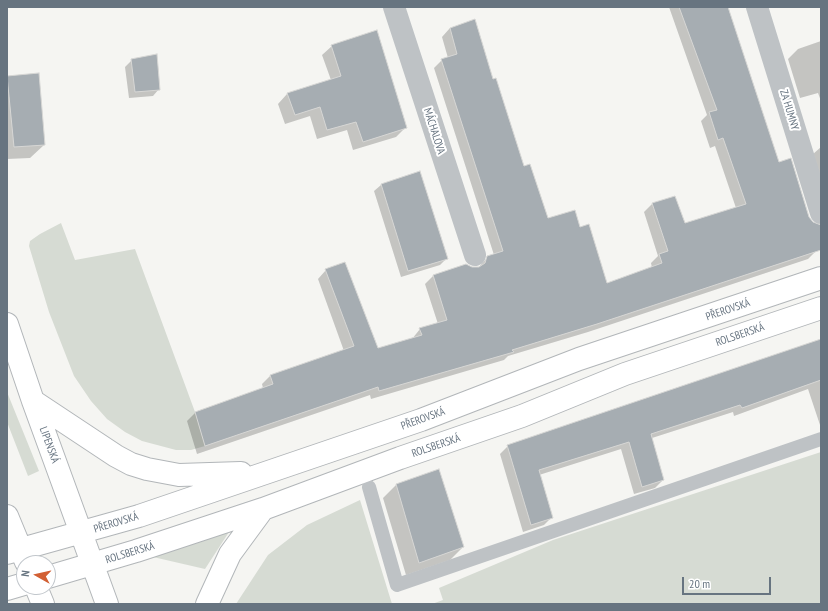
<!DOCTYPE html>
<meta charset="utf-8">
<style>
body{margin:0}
#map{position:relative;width:828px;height:611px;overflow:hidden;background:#f5f5f2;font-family:"PT Sans Narrow",sans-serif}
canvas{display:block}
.frame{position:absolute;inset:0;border:8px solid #677480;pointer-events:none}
.north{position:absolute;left:16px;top:555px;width:40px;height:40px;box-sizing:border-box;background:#fff;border:1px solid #c2c7cc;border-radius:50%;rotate:278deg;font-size:11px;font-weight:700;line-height:16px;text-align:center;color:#677480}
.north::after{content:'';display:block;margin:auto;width:14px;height:18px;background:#d26034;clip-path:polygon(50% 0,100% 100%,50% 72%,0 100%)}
.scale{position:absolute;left:682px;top:577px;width:89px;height:18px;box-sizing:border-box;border:2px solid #677480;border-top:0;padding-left:5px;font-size:12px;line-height:14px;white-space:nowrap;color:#677480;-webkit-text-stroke:3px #fff;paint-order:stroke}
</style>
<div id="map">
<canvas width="828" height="611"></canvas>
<div class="frame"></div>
<div class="north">N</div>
<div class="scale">20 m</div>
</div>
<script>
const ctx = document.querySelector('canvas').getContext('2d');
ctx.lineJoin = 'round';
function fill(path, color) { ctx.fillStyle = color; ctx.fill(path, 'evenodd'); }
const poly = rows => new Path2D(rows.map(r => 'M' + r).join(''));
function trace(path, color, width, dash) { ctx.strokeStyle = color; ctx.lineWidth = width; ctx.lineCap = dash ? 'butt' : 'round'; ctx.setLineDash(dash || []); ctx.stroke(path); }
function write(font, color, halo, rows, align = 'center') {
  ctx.font = font + ' "PT Sans Narrow",sans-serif'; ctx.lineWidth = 4; ctx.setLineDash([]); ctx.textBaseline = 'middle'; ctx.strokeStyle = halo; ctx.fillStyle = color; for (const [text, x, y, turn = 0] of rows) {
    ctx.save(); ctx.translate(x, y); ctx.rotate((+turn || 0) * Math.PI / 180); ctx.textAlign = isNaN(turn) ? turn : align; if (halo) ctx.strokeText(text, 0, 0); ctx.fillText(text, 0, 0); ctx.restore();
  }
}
const green = poly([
 [61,223,75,260,135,249,195,412,205,446,191,450,176,450,142,441,125,432,107,419,91,401,74,376,49,312,29,246,30,241,40,234],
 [7,392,39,471,28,476,7,422],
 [821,452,821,604,432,604,443,600,439,588,553,540],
 [360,500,392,604,236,604,268,555,307,525],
 [229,532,205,569,153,557]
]);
const shadow = poly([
 [669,7,727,7,778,163,817,250,808,259,588,332,508,356,504,360,371,399,370,395,197,454,187,421,195,413,263,388,262,384,270,376,344,351,318,279,326,270,378,349,412,339,420,329,438,324,425,284,433,276,478,268,488,257,494,255,434,68,442,60,448,58,442,37,450,28,493,80,523,167,547,219,579,228,607,285,652,268,651,263,658,256,644,212,652,204,684,224,736,208,715,146,710,148,701,121,707,115],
 [821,41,821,101,818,93,800,98,788,59,798,49],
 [332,46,406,127,396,137,353,150,347,130,317,139,310,116,285,124,278,104,287,94,331,80,322,55],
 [132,60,159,89,153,96,129,98,125,67],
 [38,74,44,145,30,158,7,159,7,77],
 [821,147,821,216,804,162],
 [419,173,446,259,440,265,401,277,374,191,381,185],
 [821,339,821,428,808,389,734,416,733,412,652,438,663,480,655,488,634,494,621,449,539,475,552,517,544,525,523,532,500,454,508,446],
 [438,470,463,547,450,560,406,575,383,498,396,485]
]);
const building = poly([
 [679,7,728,7,779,162,791,158,809,217,813,222,821,225,821,250,597,324,512,350,514,352,379,391,378,387,205,446,195,412,273,384,270,375,354,346,325,269,345,262,378,348,422,335,419,328,447,320,433,275,466,264,472,267,479,267,485,263,487,256,503,251,441,59,457,54,450,28,475,19,493,79,496,78,524,166,530,164,548,218,575,210,580,227,589,224,607,283,662,263,659,254,668,251,652,203,675,196,685,223,746,204,723,138,718,140,709,112,717,110,679,7],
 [377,30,407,128,363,142,356,122,327,130,320,107,295,115,287,93,341,76,331,45,377,30],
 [157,54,160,90,135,92,131,59,157,54],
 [39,73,45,145,14,147,7,76,39,73],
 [420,171,448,259,408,271,381,184,420,171],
 [821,339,821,380,742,408,740,405,651,434,664,480,642,487,629,442,539,470,553,518,531,525,507,445,821,339],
 [439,469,464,547,419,563,396,484,439,469]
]);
const service = poly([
 [369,487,397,585,821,439]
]);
const minor = poly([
 [394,7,475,255],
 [757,7,821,213]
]);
const primary = poly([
 [7,324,33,401,107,604],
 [33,401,116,456,131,464,147,469,179,475,241,473],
 [7,516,26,562],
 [7,553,139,516,421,420,579,359,821,278],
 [48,577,136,551,263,509,400,458,522,416,625,374,821,308],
 [36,587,43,604],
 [7,589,24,584],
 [207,604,230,554,263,509]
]);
const streetNames = [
 ["ZA HUMNY",789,110,73],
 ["MÁCHALOVA",434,131,72],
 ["PŘEROVSKÁ",728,310,-19],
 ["ROLSBERSKÁ",740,335,-19],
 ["PŘEROVSKÁ",423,419,-20],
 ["LIPENSKÁ",49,445,70],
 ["ROLSBERSKÁ",436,446,-19],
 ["PŘEROVSKÁ",116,523,-17],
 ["ROLSBERSKÁ",130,553,-17]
];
fill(green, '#d6dbd3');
fill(shadow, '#0003');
fill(building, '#a6adb2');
trace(building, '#d6d6d4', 1);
trace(primary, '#b2b6b9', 24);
trace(service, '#bec2c5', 14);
trace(minor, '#bec2c5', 22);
trace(primary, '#fff', 22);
write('11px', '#677480', '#fff', streetNames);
</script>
